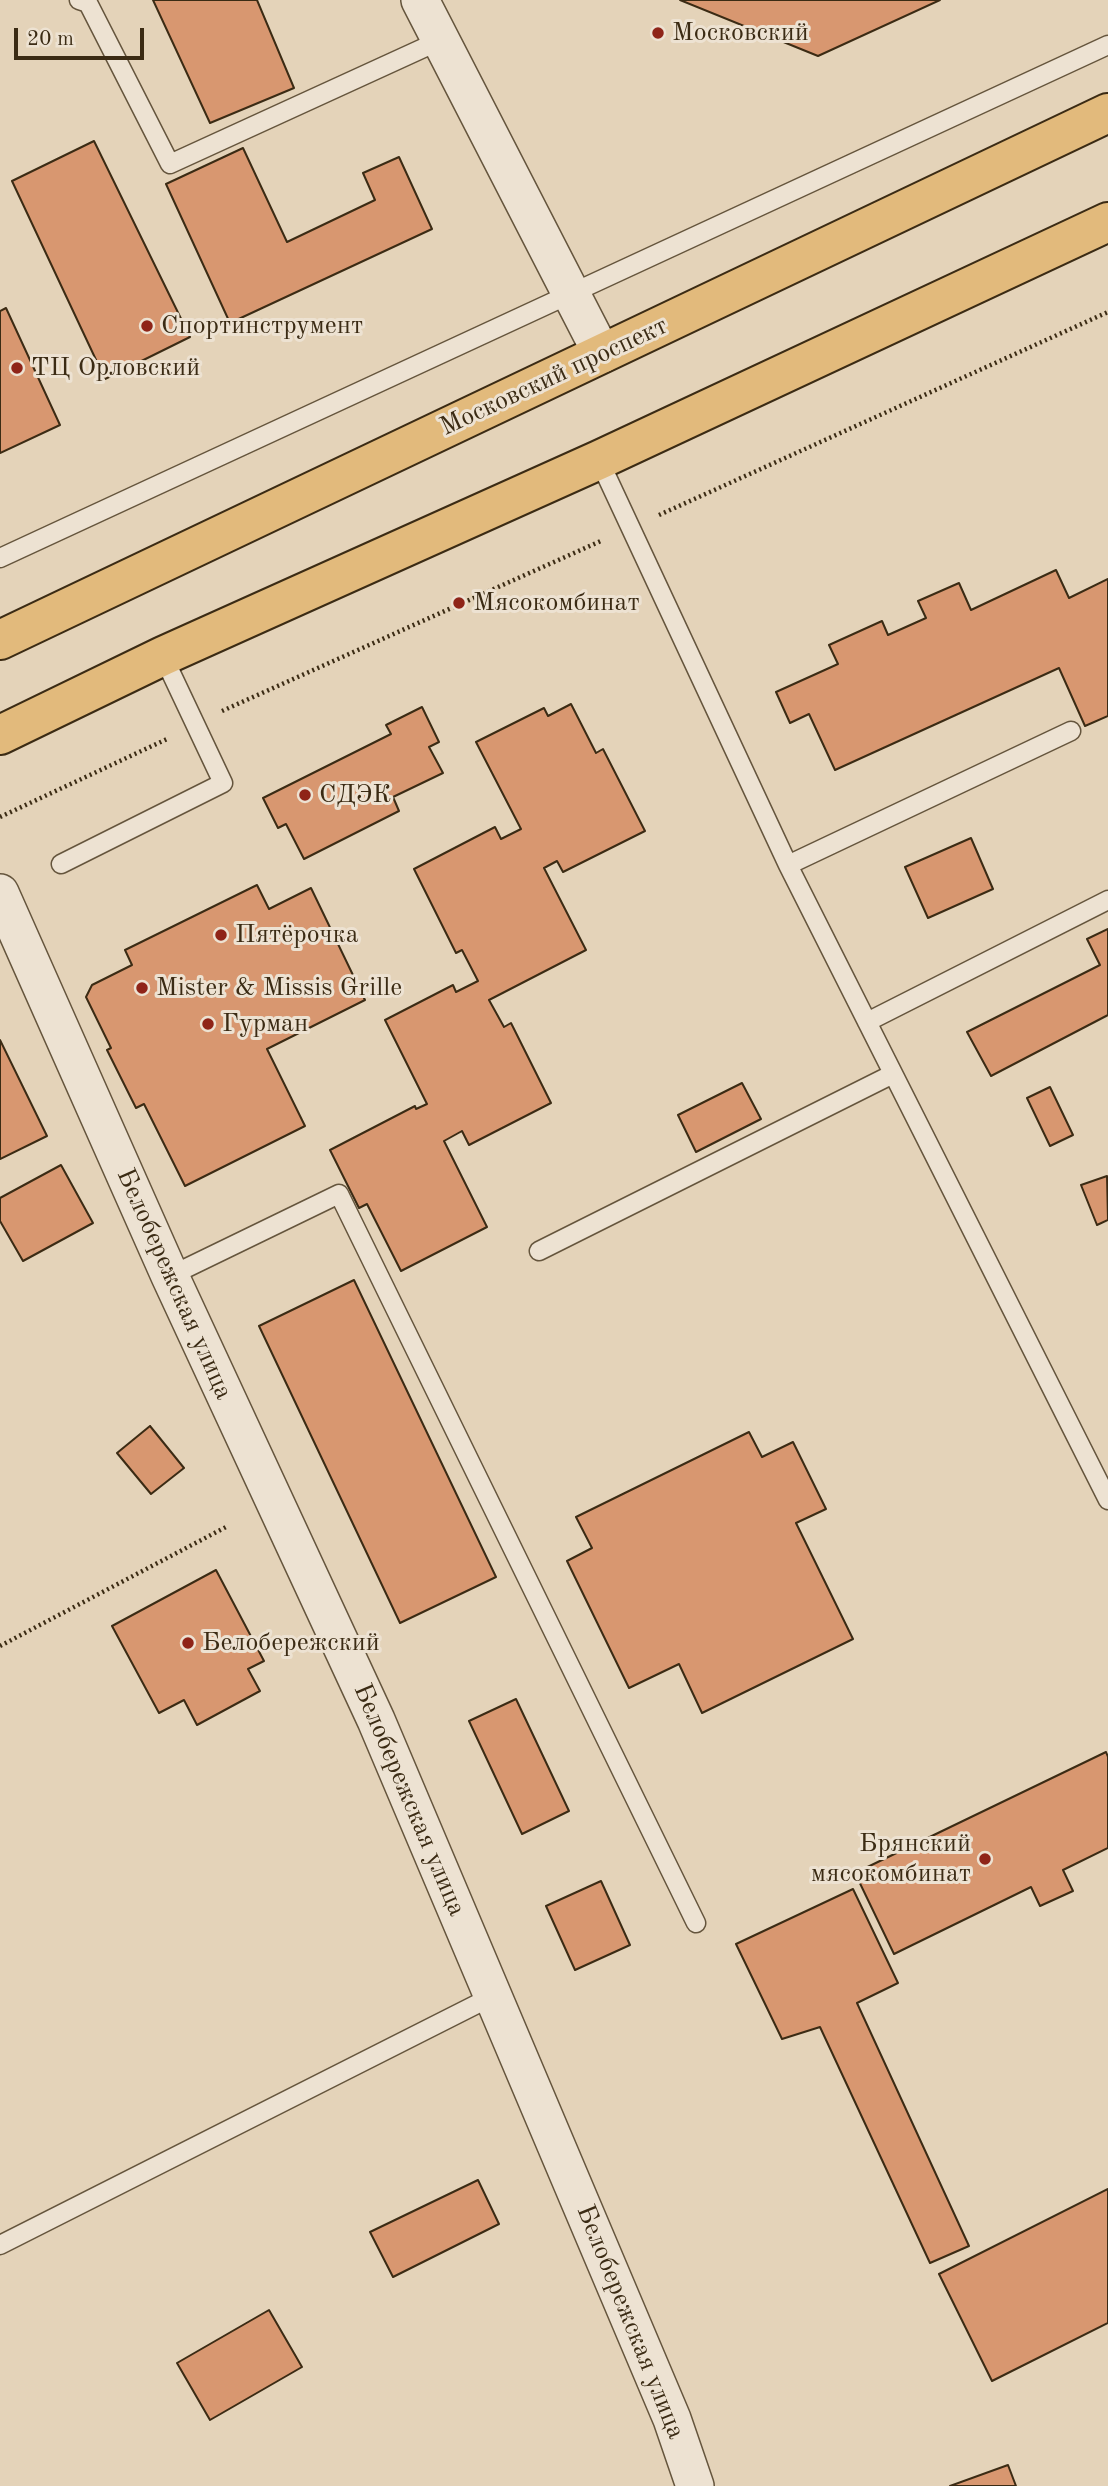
<!DOCTYPE html>
<meta charset="utf-8">
<style>
body{margin:0}
#map{position:relative;width:1108px;height:2486px;overflow:hidden;background:#e4d3b9;font-family:"Old Standard TT",serif}
canvas{display:block}
.scale{position:absolute;left:14px;top:28px;width:130px;height:32px;box-sizing:border-box;border:4px solid #3b2b14;border-top:0;padding-left:9px;font-size:21px;line-height:24px;white-space:nowrap;color:#3b2b14;-webkit-text-stroke:5px #ede2d2;paint-order:stroke}
</style>
<div id="map">
<canvas width="1108" height="2486"></canvas>
<div class="scale">20 m</div>
</div>
<script>
const ctx = document.querySelector('canvas').getContext('2d');
ctx.lineJoin = 'round';
function fill(path, color) { ctx.fillStyle = color; ctx.fill(path, 'evenodd'); }
const poly = rows => new Path2D(rows.map(r => 'M' + r).join(''));
function trace(path, color, width, dash) { ctx.strokeStyle = color; ctx.lineWidth = width; ctx.lineCap = dash ? 'butt' : 'round'; ctx.setLineDash(dash || []); ctx.stroke(path); }
function write(font, color, halo, rows, align = 'center') {
  ctx.font = font + ' "Old Standard TT",serif'; ctx.lineWidth = 6; ctx.setLineDash([]); ctx.textBaseline = 'middle'; ctx.strokeStyle = halo; ctx.fillStyle = color; for (const [text, x, y, turn = 0] of rows) {
    ctx.save(); ctx.translate(x, y); ctx.rotate((+turn || 0) * Math.PI / 180); ctx.textAlign = isNaN(turn) ? turn : align; if (halo) ctx.strokeText(text, 0, 0); ctx.fillText(text, 0, 0); ctx.restore();
  }
}
const building = poly([
 [153,0,257,0,294,88,210,123,153,0],
 [680,0,940,0,818,56,680,0],
 [94,141,190,337,105,379,12,181,94,141],
 [243,148,287,242,375,200,363,173,399,157,432,229,230,323,166,184,243,148],
 [6,308,60,425,0,453,0,311,6,308],
 [1056,570,1069,598,1108,579,1108,716,1085,726,1059,668,835,770,809,714,790,723,776,692,838,664,829,645,882,621,888,635,926,618,918,601,959,583,971,610,1056,570],
 [571,704,596,753,603,749,645,831,563,872,557,861,544,868,586,950,489,1000,504,1027,511,1023,551,1103,469,1145,462,1131,444,1141,487,1227,401,1271,367,1204,359,1208,330,1150,415,1106,416,1109,427,1104,385,1020,453,985,456,992,478,981,462,950,456,953,414,869,495,827,501,839,521,829,476,742,544,708,548,716,571,704],
 [422,707,439,742,429,747,443,773,393,797,399,811,304,859,286,824,278,828,263,798,391,734,386,725,422,707],
 [971,838,993,889,928,918,905,867,971,838],
 [257,885,269,909,311,888,365,1000,267,1049,305,1126,185,1186,144,1104,136,1108,107,1050,111,1048,86,997,92,985,132,965,125,950,257,885],
 [1108,929,1108,1015,991,1076,967,1032,1100,965,1087,939,1108,929],
 [0,1040,47,1136,0,1159,0,1040],
 [742,1083,761,1119,696,1152,678,1115,742,1083],
 [1050,1087,1073,1135,1050,1146,1027,1098,1050,1087],
 [61,1165,93,1223,23,1261,0,1221,0,1198,61,1165],
 [1107,1176,1108,1220,1097,1225,1081,1185,1107,1176],
 [354,1280,496,1577,400,1623,259,1326,354,1280],
 [150,1426,184,1468,151,1494,117,1453,150,1426],
 [749,1432,762,1457,793,1442,826,1509,796,1523,853,1639,702,1713,679,1664,629,1688,567,1561,592,1548,576,1517,749,1432],
 [216,1570,264,1661,248,1669,260,1691,197,1725,184,1700,159,1713,112,1626,216,1570],
 [516,1699,569,1811,522,1834,469,1721,516,1699],
 [1106,1752,1108,1757,1108,1848,1063,1870,1073,1891,1040,1906,1031,1887,894,1954,855,1873,1106,1752],
 [601,1881,630,1945,575,1970,546,1906,601,1881],
 [853,1889,898,1983,857,2003,969,2246,930,2263,820,2027,782,2039,736,1944,853,1889],
 [478,2180,499,2224,393,2277,370,2232,478,2180],
 [1108,2189,1108,2323,992,2381,939,2274,1108,2189],
 [269,2310,302,2367,210,2420,177,2363,269,2310],
 [1008,2465,1016,2486,950,2486,1008,2465]
]);
const path = poly([
 [659,515,1108,312],
 [222,711,603,540],
 [0,817,167,739],
 [0,1646,226,1527]
]);
const service = poly([
 [79,0,88,3,170,164,441,40],
 [599,460,788,865,1108,1500],
 [0,558,1108,45],
 [61,864,223,783,163,656],
 [788,865,1071,731],
 [867,1022,1108,900],
 [539,1251,893,1074],
 [170,1276,339,1194,696,1923],
 [0,2245,493,1996]
]);
const minor = poly([
 [420,0,602,354],
 [0,893,170,1276,376,1720,672,2419,695,2486]
]);
const primary = poly([
 [0,640,1108,113],
 [0,735,163,656,599,460,1108,222]
]);
const markers = [
 [658,33,7,"#8f2418"],
 [147,326,7,"#8f2418"],
 [17,368,7,"#8f2418"],
 [459,603,7,"#8f2418"],
 [305,795,7,"#8f2418"],
 [221,935,7,"#8f2418"],
 [142,988,7,"#8f2418"],
 [208,1024,7,"#8f2418"],
 [188,1643,7,"#8f2418"],
 [985,1859,7,"#8f2418"]
];
const poiNames = [
 ["Московский",672,33],
 ["Спортинструмент",161,326],
 ["ТЦ Орловский",31,368],
 ["Мясокомбинат",473,603],
 ["СДЭК",319,795],
 ["Пятёрочка",235,935],
 ["Mister & Missis Grille",156,988],
 ["Гурман",222,1024],
 ["Белобережский",202,1643],
 ["Брянский",971,1844,"right"],
 ["мясокомбинат",971,1874,"right"]
];
const streetNames = [
 ["Московский проспект",554,377,-25],
 ["Белобережская улица",174,1284,66],
 ["Белобережская улица",409,1800,67],
 ["Белобережская улица",630,2322,68]
];
fill(building, '#d89770');
trace(building, '#3b2b14', 2);
trace(service, '#65553d', 21);
trace(minor, '#65553d', 40);
trace(primary, '#3b2b14', 42);
trace(path, '#3b2b14', 4.5, [2, 3.5]);
trace(service, '#ede2d2', 18);
trace(minor, '#ede2d2', 37);
trace(primary, '#e2ba7c', 38);
for (const [x, y, r, color] of markers) { const dot = new Path2D(); dot.arc(x, y, r, 0, 2 * Math.PI); ctx.fillStyle = color; ctx.fill(dot); trace(dot, '#ede2d2', 2.5); }
write('26px', '#3b2b14', '#ede2d2', poiNames, 'left');
write('26px', '#3b2b14', '#ede2d2', streetNames);
</script>
